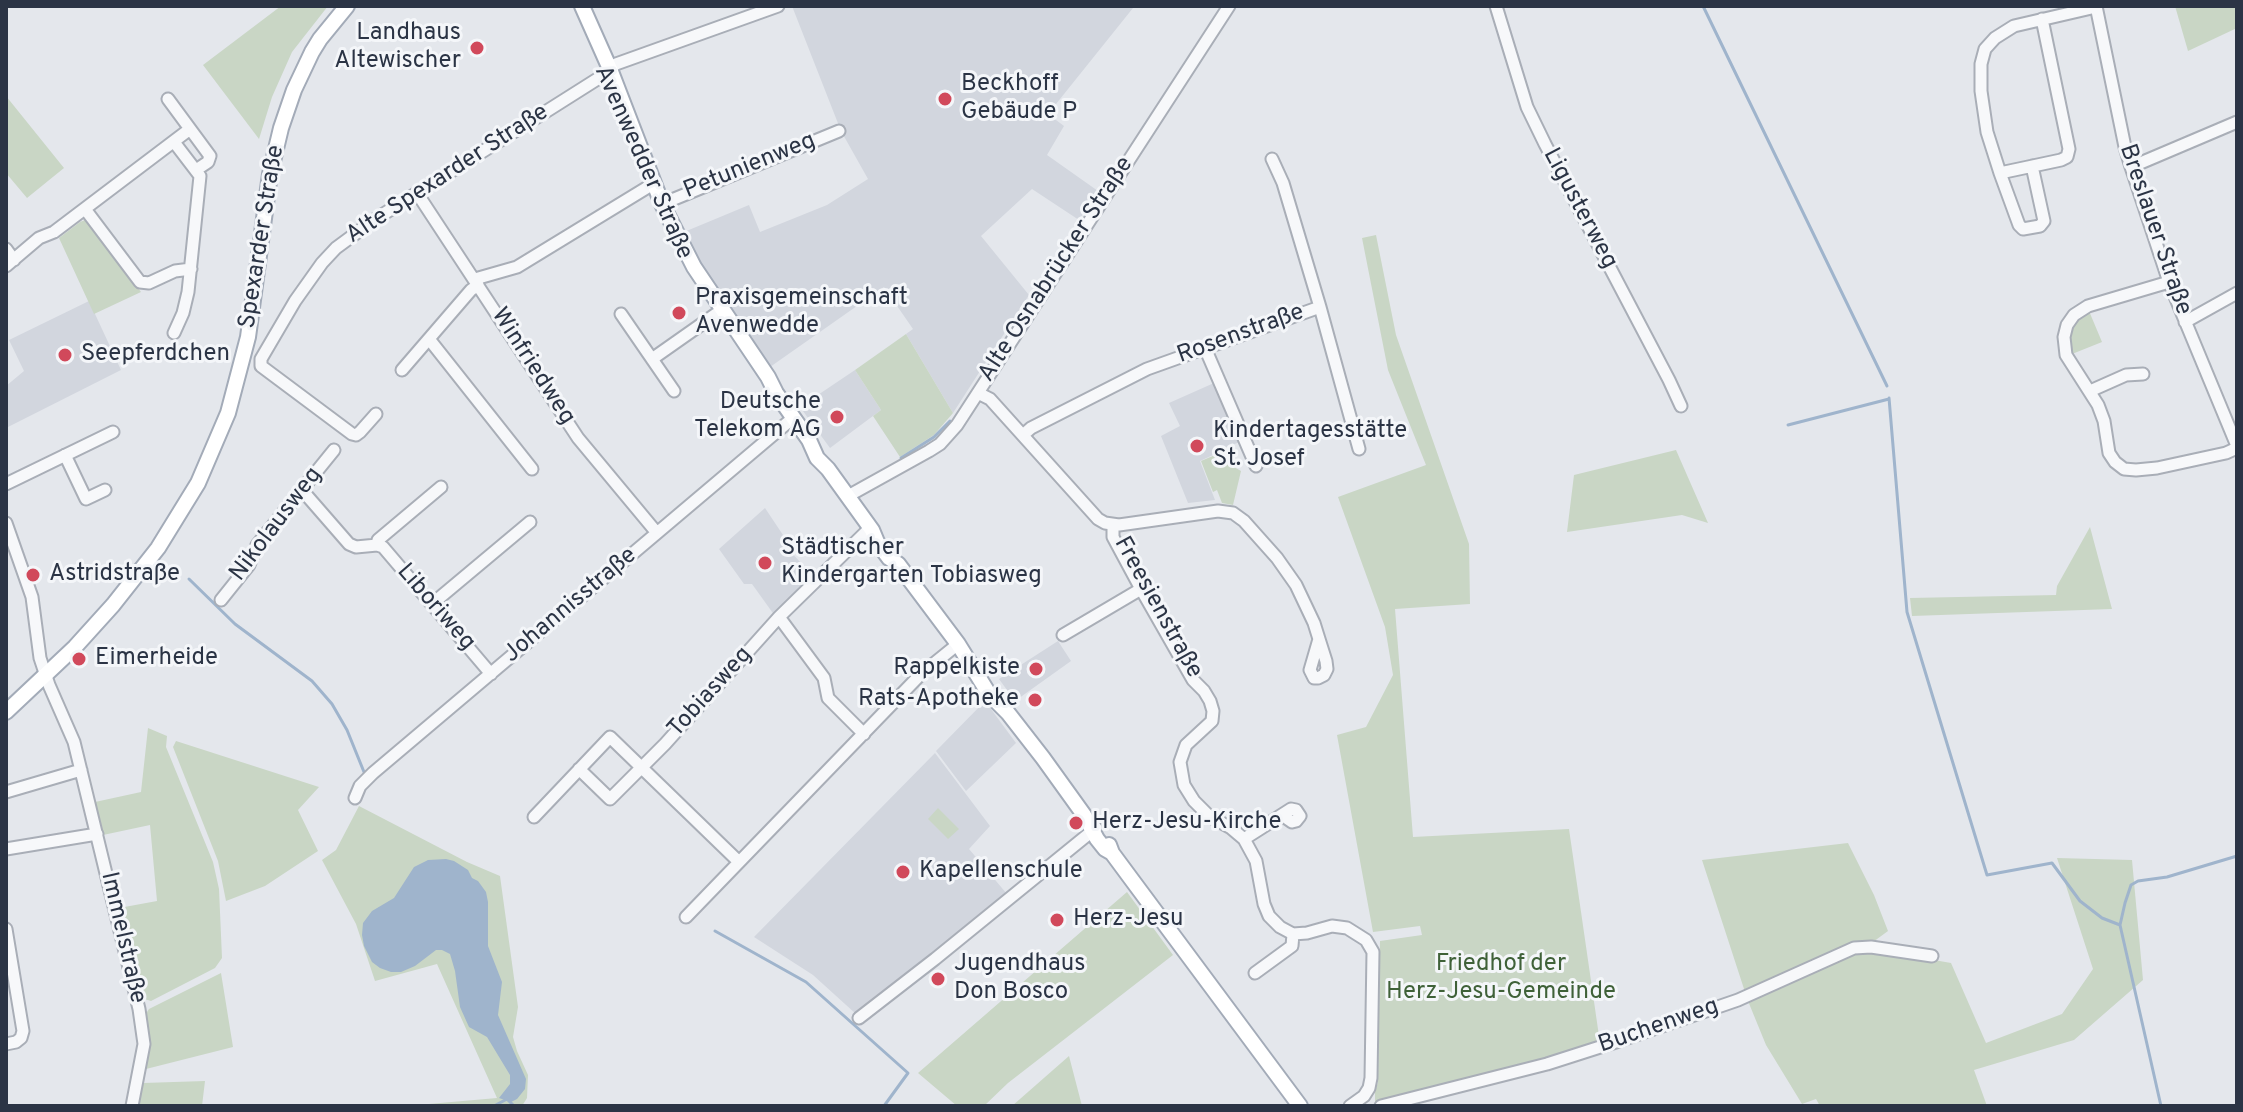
<!DOCTYPE html>
<meta charset="utf-8">
<style>
body{margin:0}
#map{position:relative;width:2243px;height:1112px;overflow:hidden;background:#e4e7ec;font-family:Overpass,sans-serif}
canvas{display:block}
.frame{position:absolute;inset:0;border:8px solid #2b3445;pointer-events:none}
</style>
<div id="map">
<canvas width="2243" height="1112"></canvas>
<div class="frame"></div>
</div>
<script>
const ctx = document.querySelector('canvas').getContext('2d');
ctx.lineJoin = 'round';
function fill(path, color) { ctx.fillStyle = color; ctx.fill(path, 'evenodd'); }
const poly = rows => new Path2D(rows.map(r => 'M' + r).join(''));
function trace(path, color, width, dash) { ctx.strokeStyle = color; ctx.lineWidth = width; ctx.lineCap = dash ? 'butt' : 'round'; ctx.setLineDash(dash || []); ctx.stroke(path); }
function write(font, color, halo, rows, align = 'center') {
  ctx.font = font + ' Overpass,sans-serif'; ctx.lineWidth = 6; ctx.setLineDash([]); ctx.textBaseline = 'middle'; ctx.strokeStyle = halo; ctx.fillStyle = color; for (const [text, x, y, turn = 0] of rows) {
    ctx.save(); ctx.translate(x, y); ctx.rotate((+turn || 0) * Math.PI / 180); ctx.textAlign = isNaN(turn) ? turn : align; if (halo) ctx.strokeText(text, 0, 0); ctx.fillText(text, 0, 0); ctx.restore();
  }
}
const built = poly([
 [792,6,1131,6,1133,8,1048,114,1064,126,1047,155,1098,191,1079,220,1032,189,981,236,1029,295,953,413,906,334,913,329,884,287,770,367,728,307,701,264,684,232,749,205,760,232,827,205,868,179,841,131],
 [89,301,121,370,6,428,6,386,24,371,9,340],
 [855,370,881,410,830,448,800,407],
 [1214,383,1240,442,1218,450,1212,453,1213,455,1200,461,1215,500,1188,503,1161,436,1180,426,1169,403],
 [765,508,791,547,789,550,814,577,775,616,752,584,744,584,719,549],
 [1058,641,1071,661,1015,701,999,679],
 [985,701,1016,743,966,791,936,751],
 [935,753,990,826,969,849,1007,894,934,958,856,1014,813,975,754,937]
]);
const green = poly([
 [281,6,328,6,292,52,272,97,259,139,203,65],
 [2175,6,2237,6,2237,28,2188,51],
 [6,96,64,168,27,198,6,173],
 [85,220,89,223,141,292,94,314,59,238,80,222],
 [1376,235,1396,335,1469,544,1470,604,1395,609,1413,837,1569,829,1600,1043,1546,1059,1375,1102,1375,1092,1378,1082,1380,941,1422,935,1420,926,1373,932,1337,735,1366,727,1393,675,1385,627,1338,497,1426,465,1388,370,1362,238],
 [2089,311,2102,342,2072,354,2069,336,2072,327,2077,318],
 [906,334,953,413,934,435,900,457,873,416,881,410,855,370],
 [1227,450,1234,467,1241,471,1233,505,1222,503,1217,490,1213,492,1201,461],
 [1676,450,1708,523,1682,515,1567,532,1574,475],
 [2090,527,2112,609,1912,616,1910,598,2056,595,2057,586],
 [148,728,167,736,166,747,213,862,219,889,222,958,215,968,151,1001,141,998,119,908,157,901,150,825,103,835,95,802,141,792],
 [176,741,319,787,298,810,318,851,265,886,226,901,218,861,173,747],
 [359,806,467,862,500,876,518,1007,513,1037,517,1051,528,1075,527,1098,522,1106,406,1106,497,1098,437,964,375,981,356,924,322,860,336,850],
 [938,808,959,829,948,839,928,819],
 [1848,843,1874,895,1888,931,1873,942,1745,992,1702,860],
 [2057,858,2132,860,2143,980,2074,1040,1974,1070,1987,1106,1820,1106,1816,1099,1802,1104,1766,1045,1748,1001,1855,952,1871,949,1951,963,1986,1043,2062,1014,2093,969],
 [1127,892,1173,955,1008,1083,984,1106,957,1106,918,1073],
 [221,973,233,1047,146,1069,150,1043,145,1015,149,1009],
 [1069,1056,1082,1106,1012,1106],
 [205,1081,202,1106,139,1106,143,1083]
]);
const water = poly([
 [446,859,454,861,468,870,472,878,478,881,486,892,488,902,488,946,502,982,498,1015,526,1079,525,1089,517,1099,511,1102,499,1098,510,1084,510,1075,487,1037,469,1027,460,1007,455,971,450,954,442,950,436,950,415,966,401,972,391,972,380,968,372,962,364,946,362,935,363,923,372,911,394,898,414,867,428,860]
]);
const stream = poly([
 [1703,6,1887,386],
 [1889,398,1907,612,1987,875,2052,863,2080,901,2102,918,2120,925],
 [1788,425,1889,399],
 [901,458,934,437,950,421],
 [189,579,235,624,312,681,332,704,347,730,364,772],
 [715,931,806,982,908,1073,884,1106],
 [449,1106,479,1106],
 [494,1106,507,1099,514,1106],
 [2161,1106,2120,925,2125,903,2131,885,2138,881,2167,877,2237,856]
]);
const minor = poly([
 [1496,6,1527,107,1545,144,1669,380,1681,406],
 [2096,6,2125,147,2131,167,2169,282,2237,446],
 [2042,19,2069,149,2067,157,2061,160,2000,173,1987,132,1981,91,1981,64,1985,49,1995,38,2014,26,2096,7],
 [168,99,210,156,208,162,196,170],
 [1272,159,1283,183,1320,307,1359,449],
 [2131,167,2237,122],
 [2000,173,2019,225,2023,229,2040,226,2044,221,2032,166],
 [417,193,578,438,657,533],
 [662,204,839,131],
 [85,209,140,282,149,283,175,271,191,269],
 [6,249,14,260],
 [6,266,39,238,54,232,190,129],
 [475,279,517,267,648,187],
 [2169,282,2088,306,2074,315,2067,325,2064,337,2066,355,2098,405,2104,421,2109,453,2115,462,2124,469,2136,470,2157,468,2226,453,2237,448],
 [621,314,674,391],
 [2185,322,2237,293],
 [174,333,183,313,188,292,200,176,174,142],
 [429,339,532,469],
 [1205,348,1256,466],
 [652,359,716,314],
 [402,370,471,290,478,285],
 [2090,391,2126,375,2143,374],
 [978,393,990,399,1098,519,1105,523,1119,525,1218,511,1233,513,1244,521,1277,558,1296,585,1314,623,1319,639,1326,661,1327,669,1324,675,1318,678,1314,678,1310,670,1319,639],
 [376,414,360,432,356,435,352,434,261,366,261,359,295,301,322,263,336,248,374,220,550,109,599,78,616,64,778,6],
 [1023,435,1031,428,1147,369,1320,307],
 [65,455,86,499,105,490],
 [6,484,113,432],
 [302,490,349,544,356,547,377,545,383,547,491,674],
 [848,496,929,451,940,444,957,425,1229,6],
 [6,523,32,597,40,658,49,685,74,742,139,1009,144,1044,132,1106],
 [1113,525,1113,537,1141,589,1193,680,1204,691,1210,701,1213,711,1212,721,1186,745,1180,762,1184,785,1194,801,1209,816,1231,828,1244,839,1256,861,1264,904,1269,916,1280,927,1293,934,1307,933,1332,926,1347,928,1366,940,1373,952,1371,1078,1369,1088,1364,1096,1350,1106],
 [377,545,378,540,441,487],
 [221,600,249,565,257,545,334,450],
 [432,604,530,522],
 [779,617,824,678,828,698,864,734],
 [1063,635,1141,589],
 [579,769,610,799,665,744,779,617,870,528],
 [6,792,81,770],
 [355,798,360,786,373,773,793,418],
 [534,817,610,737,738,861],
 [1244,839,1291,809,1296,810,1300,816,1296,821,1292,822,1282,815],
 [6,849,97,834],
 [686,917,921,674,958,644],
 [6,929,23,1031,21,1038,16,1042,6,1044],
 [1255,973,1292,946,1293,934],
 [859,1018,935,959,1096,828],
 [1381,1106,1547,1064,1622,1040,1738,1000,1854,948,1871,947,1932,956]
]);
const major = poly([
 [582,6,610,69,662,204,694,267,768,377,776,393,809,440,817,458,828,469,872,530,877,542,889,558,898,564,958,644,989,694,1008,713,1043,758,1084,815,1097,839,1105,849,1112,853],
 [6,712,75,647,113,605,158,548,198,483,228,413,248,337,270,174,281,128,294,90,312,52,320,39,347,6],
 [1109,845,1112,853,1132,880,1300,1106]
]);
const markers = [
 [477,48,8,"#d1495b"],
 [945,99,8,"#d1495b"],
 [679,313,8,"#d1495b"],
 [65,355,8,"#d1495b"],
 [837,417,8,"#d1495b"],
 [1197,446,8,"#d1495b"],
 [765,563,8,"#d1495b"],
 [33,575,8,"#d1495b"],
 [79,659,8,"#d1495b"],
 [1036,669,8,"#d1495b"],
 [1035,700,8,"#d1495b"],
 [1076,823,8,"#d1495b"],
 [903,872,8,"#d1495b"],
 [1057,920,8,"#d1495b"],
 [938,979,8,"#d1495b"]
];
const poiNames = [
 ["Landhaus",461,34,"right"],
 ["Altewischer",461,62,"right"],
 ["Beckhoff",961,85],
 ["Gebäude P",961,113],
 ["Praxisgemeinschaft",695,299],
 ["Avenwedde",695,327],
 ["Seepferdchen",81,355],
 ["Deutsche",821,403,"right"],
 ["Telekom AG",821,431,"right"],
 ["Kindertagesstätte",1213,432],
 ["St. Josef",1213,460],
 ["Städtischer",781,549],
 ["Kindergarten Tobiasweg",781,577],
 ["Astridstraße",49,575],
 ["Eimerheide",95,659],
 ["Rappelkiste",1020,669,"right"],
 ["Rats-Apotheke",1019,700,"right"],
 ["Herz-Jesu-Kirche",1092,823],
 ["Kapellenschule",919,872],
 ["Herz-Jesu",1073,920],
 ["Jugendhaus",954,965],
 ["Don Bosco",954,993]
];
const streetNames = [
 ["Avenwedder Straße",642,163,66],
 ["Petunienweg",750,167,-22],
 ["Alte Spexarder Straße",448,175,-33],
 ["Ligusterweg",1579,209,62],
 ["Breslauer Straße",2154,230,71],
 ["Spexarder Straße",263,237,-81],
 ["Alte Osnabrücker Straße",1057,270,-57],
 ["Rosenstraße",1241,335,-20],
 ["Winfriedweg",532,367,57],
 ["Nikolausweg",277,525,-53],
 ["Johannisstraße",571,606,-40],
 ["Liboriweg",435,608,49],
 ["Freesienstraße",1157,608,61],
 ["Tobiasweg",711,693,-48],
 ["Immelstraße",122,938,77],
 ["Buchenweg",1659,1027,-19]
];
const parkNames = [
 ["Friedhof der",1501,965],
 ["Herz-Jesu-Gemeinde",1501,993]
];
fill(built, '#d2d6de');
fill(green, '#c9d6c5');
fill(water, '#9fb4cc');
trace(stream, '#9fb4cc', 3);
trace(minor, '#a9aeb7', 15);
trace(major, '#a3abb8', 18);
trace(minor, '#f7f8fa', 11);
trace(major, '#fff', 14);
for (const [x, y, r, color] of markers) { const dot = new Path2D(); dot.arc(x, y, r, 0, 2 * Math.PI); ctx.fillStyle = color; ctx.fill(dot); trace(dot, '#f4f6f9', 3); }
write('24px', '#2b3445', '#f4f6f9', poiNames, 'left');
write('24px', '#2b3445', '#f4f6f9', streetNames);
write('24px', '#3f6138', '#f4f6f9', parkNames);
</script>
